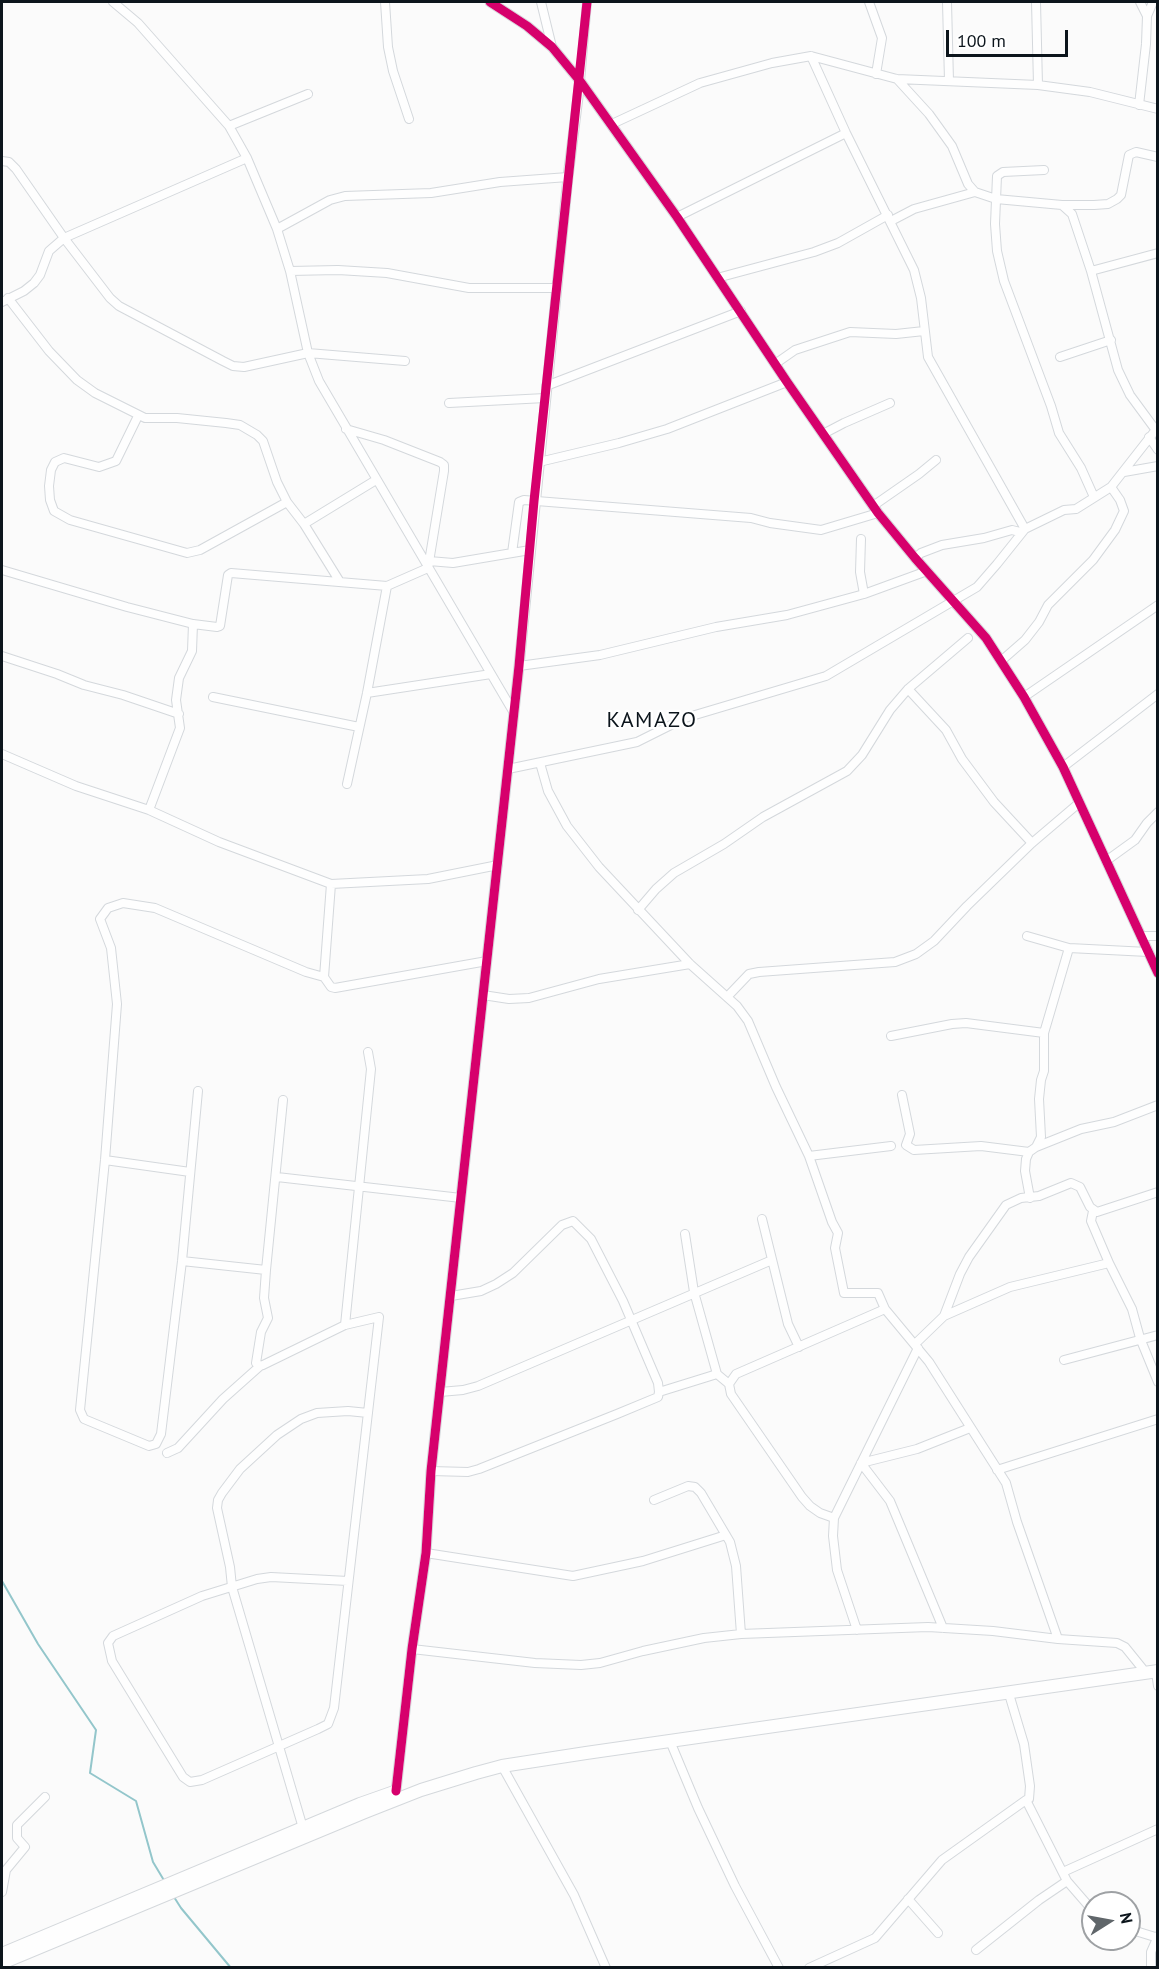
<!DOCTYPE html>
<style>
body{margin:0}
#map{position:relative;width:1159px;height:1969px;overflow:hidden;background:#fbfbfb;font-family:"PT Sans",sans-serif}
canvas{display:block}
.frame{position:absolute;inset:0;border:3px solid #0c151c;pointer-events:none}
.north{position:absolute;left:1081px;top:1891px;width:60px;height:60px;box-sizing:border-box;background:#fff;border:2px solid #9ea1a4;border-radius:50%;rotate:79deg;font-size:16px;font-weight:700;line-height:24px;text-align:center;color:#0c151c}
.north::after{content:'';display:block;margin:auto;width:21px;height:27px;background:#60666a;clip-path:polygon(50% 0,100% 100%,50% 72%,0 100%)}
.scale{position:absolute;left:946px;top:30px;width:122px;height:27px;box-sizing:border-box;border:3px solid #0c151c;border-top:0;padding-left:8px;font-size:18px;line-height:21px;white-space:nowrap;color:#0c151c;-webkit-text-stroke:4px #fff;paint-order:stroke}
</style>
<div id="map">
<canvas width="1159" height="1969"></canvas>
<div class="frame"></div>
<div class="north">N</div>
<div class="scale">100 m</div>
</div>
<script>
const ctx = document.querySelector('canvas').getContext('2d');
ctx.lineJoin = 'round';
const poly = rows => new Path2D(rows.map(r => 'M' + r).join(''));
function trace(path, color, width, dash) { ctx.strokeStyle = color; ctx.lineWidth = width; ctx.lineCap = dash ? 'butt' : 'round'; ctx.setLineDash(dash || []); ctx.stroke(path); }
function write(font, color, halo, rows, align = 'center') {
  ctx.font = font + ' "PT Sans",sans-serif'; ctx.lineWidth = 4.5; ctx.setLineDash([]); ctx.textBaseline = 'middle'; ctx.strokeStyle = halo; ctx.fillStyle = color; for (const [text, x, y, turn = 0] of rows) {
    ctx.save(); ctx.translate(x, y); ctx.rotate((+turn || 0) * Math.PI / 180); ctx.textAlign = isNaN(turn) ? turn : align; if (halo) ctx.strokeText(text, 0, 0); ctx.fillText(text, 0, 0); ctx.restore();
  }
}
const stream = poly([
 [2,1581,38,1644,96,1730,90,1773,136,1801,153,1862,165,1882],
 [174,1897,181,1908,231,1968]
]);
const minor = poly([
 [113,2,138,23,229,126,247,158,277,229,290,271,308,353,319,381,514,713],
 [385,2,388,47,393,71,409,119],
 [541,2,552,47],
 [869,2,882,38,876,74],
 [947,2,949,81],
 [1036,2,1038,85],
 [1140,2,1147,16],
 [811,56,846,133,914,270,921,298,928,357,1025,529],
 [897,79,929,114,952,146,968,184,975,192,996,199,1062,205,1072,214,1091,271,1118,370,1130,395,1155,429],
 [580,81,587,2],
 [1139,105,1146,44,1147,16,1153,2],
 [612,124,700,83,772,63,811,56,897,79,1038,85,1090,92,1158,109],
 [229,126,308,94],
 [2,161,9,162,16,169,64,238,110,298,119,306,223,361,233,366,244,367,308,353,405,361],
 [1044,170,1003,172,997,176,995,224,997,251,1004,281,1051,406,1059,433,1081,468,1094,497],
 [1062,205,1094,205,1108,204,1117,199,1121,195,1129,155,1136,152,1158,157],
 [677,217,846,133],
 [891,221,914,209,975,192],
 [277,229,330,200,345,196,431,193,500,182,568,177],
 [290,271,338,270,387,273,469,288,556,288],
 [1091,271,1158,253],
 [717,278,814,252,838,243,888,215],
 [8,298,49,351,77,380,95,393,145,418,177,418,226,423,240,425,257,435,263,441,277,482,287,502,304,524,340,582],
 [2,302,24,291,34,283,40,275,49,251,64,238,247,158],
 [1060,357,1111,340],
 [775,364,795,350,850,332,896,334,924,331],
 [546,386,741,311],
 [449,403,545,398],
 [138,416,116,461,99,467,64,458,55,462,51,470,49,486,50,500,54,511,70,520,187,553,200,550,287,502],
 [346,429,384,440,440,462,444,465,444,471,428,568,387,586,367,693,347,784],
 [823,434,844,423,890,403],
 [1149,437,1158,450],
 [539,462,619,443,667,429,787,382],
 [1124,472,1158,466],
 [873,506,919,474,936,460],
 [304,524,376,480],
 [861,539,860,572,864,594],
 [512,553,519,502,524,500,751,518,770,523,821,530,878,513],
 [915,558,921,553,942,545,984,538,1012,530,1020,532],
 [429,561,453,563,530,550],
 [2,570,127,607,193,624,217,627,220,626,228,575,231,573,387,586],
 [2,656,57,674,84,685,123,695,179,714],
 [1001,661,1025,640,1039,622,1048,605,1093,560,1115,530,1124,511,1120,500,1111,487],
 [519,666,600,655,716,627,787,615,864,594,927,571],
 [908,689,946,730,962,759,994,802,1032,843],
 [367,693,491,674],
 [213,697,359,727],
 [1024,697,1158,605],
 [2,754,76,786,149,810,219,842,331,884,428,879,498,865],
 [540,763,548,791,567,826,599,867,690,964,737,1006,748,1021,776,1087,809,1156,832,1222,838,1233,835,1248,844,1293,878,1293,885,1309,929,1362,1006,1483,1017,1522,1058,1639],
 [1063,767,1158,694],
 [508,769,637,742,685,718,826,676,977,587,997,564,1025,529,1064,510,1076,509,1111,487,1158,427],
 [149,810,180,728,176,700,179,678,192,651,193,624],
 [1106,861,1135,840,1147,823,1158,812],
 [331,884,324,977,331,987,335,988,487,961],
 [638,910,656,889,674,873,724,844,763,817,847,771,862,755,890,710,908,689,968,638],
 [1027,936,1069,948,1148,952],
 [1141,936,1158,936],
 [483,995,509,999,529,998,599,979,690,964],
 [728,996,749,974,759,972,895,962,916,954,934,941,967,906,1032,843,1079,803],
 [891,1036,952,1024,966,1023,1044,1033],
 [198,1091,182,1261,161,1434,156,1444,149,1446,84,1419,80,1410,105,1160,117,1004,111,948,100,919,108,908,123,903,155,908,306,972,324,977],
 [902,1095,910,1134,906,1145,914,1150,981,1146,1029,1152],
 [283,1100,266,1270,264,1298,268,1318,261,1332,256,1363,260,1366,263,1365,345,1325,379,1317,334,1708,328,1724,318,1729,202,1780,190,1782,183,1777,112,1661,108,1643,113,1636,202,1596,257,1579,271,1577,348,1581],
 [1036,1147,1081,1129,1114,1122,1158,1105],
 [809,1156,891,1146],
 [105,1160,190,1172],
 [277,1177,461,1198],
 [1030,1198,1025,1171,1026,1159,1029,1152,1036,1147,1041,1137,1039,1099,1041,1080,1044,1071,1044,1033,1069,948],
 [1093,1211,1091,1221,1109,1263,1132,1309,1140,1338,1158,1382],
 [762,1219,788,1324,799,1347],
 [685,1234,694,1292,717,1374,729,1384],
 [182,1261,266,1270],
 [944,1316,1010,1287,1109,1263],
 [345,1325,371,1069,368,1052],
 [915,1344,944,1316,960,1274,969,1257,1006,1205,1021,1198,1039,1196,1071,1183,1080,1187,1090,1207,1097,1212,1158,1192],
 [1064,1360,1158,1335],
 [440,1392,463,1390,478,1386,772,1260],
 [659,1392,717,1374],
 [167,1453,178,1448,223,1399,260,1366],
 [997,1470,1158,1419],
 [431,1471,468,1472,479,1469,617,1414,658,1397,659,1392,658,1383,623,1301,591,1239,573,1221,562,1225,513,1273,496,1284,481,1291,451,1296],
 [654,1500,688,1486,695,1487,701,1493,730,1542,736,1566,741,1634],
 [834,1518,820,1513,810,1506,802,1497,731,1394,729,1384,736,1374,885,1309],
 [426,1553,573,1576,643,1561,726,1535],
 [943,1628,890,1501,861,1463,917,1449,970,1428],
 [857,1630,837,1570,833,1536,834,1518,918,1348],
 [412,1649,535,1663,581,1665,600,1663,643,1651,704,1638,741,1634,928,1627,993,1631,1058,1639,1117,1643,1125,1647,1142,1668],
 [1156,1672,1158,1686],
 [1009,1694,1024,1744,1030,1786,1029,1799,1026,1800,1067,1881,1093,1911],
 [670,1741,698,1808,735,1886,779,1968],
 [502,1766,574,1895,606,1968],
 [303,1828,232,1587,230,1567,217,1508,218,1500,222,1493,240,1469,277,1435,301,1419,317,1413,348,1411,368,1413],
 [1063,1872,1158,1829],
 [2,1892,6,1870,25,1847,17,1838,17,1825,45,1797],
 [908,1899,938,1933],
 [1129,1929,1158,1938],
 [976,1950,1039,1900,1067,1881],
 [809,1968,875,1938,942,1860,1026,1800],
 [1151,1968,1151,1952,1158,1936]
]);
const tertiary = poly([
 [490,2,527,26,552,47,580,81,677,217,787,382,878,513,915,558,986,638,1024,697,1063,767,1158,973],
 [396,1791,412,1649,426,1553,431,1471,519,666,568,177,580,81]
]);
const primary = poly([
 [2,1954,360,1804,394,1792],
 [2,1963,365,1812,421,1790,476,1773,502,1766,586,1753,1158,1671]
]);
const cycleway = poly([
 [490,2,527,26,552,47,580,81,677,217,787,382,878,513,915,558,986,638,1024,697,1063,767,1158,973],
 [396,1791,412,1649,426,1553,431,1471,519,666,534,501,587,2]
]);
const quarterNames = [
 ["KAMAZO",652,721]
];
trace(stream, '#93c6cb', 2);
trace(minor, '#d4d8dc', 10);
trace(tertiary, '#d4d8dc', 11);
trace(primary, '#d4d8dc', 14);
trace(minor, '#fefefe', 8);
trace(tertiary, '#fefefe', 9);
trace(primary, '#fefefe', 12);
trace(cycleway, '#d6006c', 9);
ctx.letterSpacing = '1.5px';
write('22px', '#0c151c', '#fff', quarterNames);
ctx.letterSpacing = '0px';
</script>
